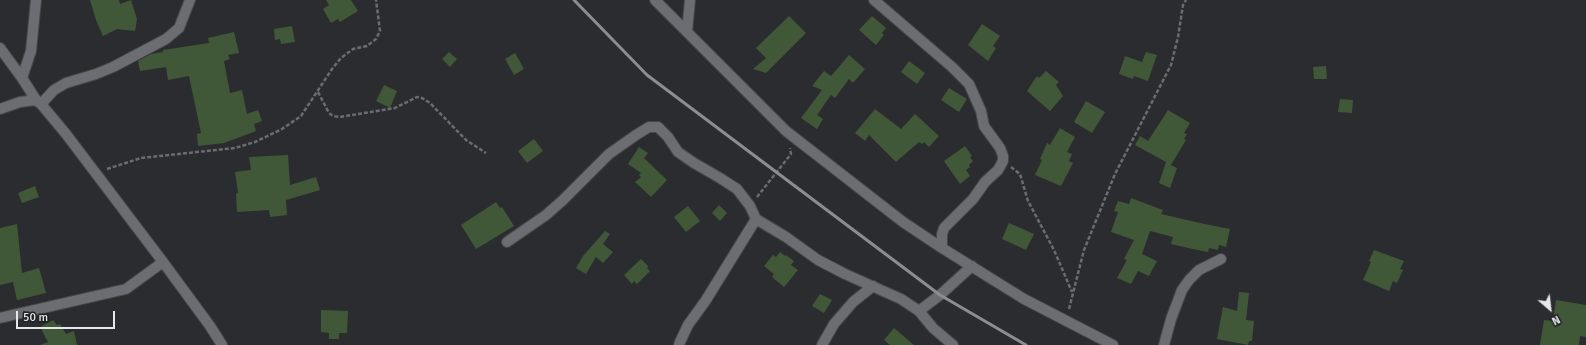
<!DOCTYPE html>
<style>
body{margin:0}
#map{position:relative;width:1586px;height:345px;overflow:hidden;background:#2b2c2f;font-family:Signika,sans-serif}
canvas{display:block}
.north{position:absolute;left:1530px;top:289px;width:40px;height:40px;-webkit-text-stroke:3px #212226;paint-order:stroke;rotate:152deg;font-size:11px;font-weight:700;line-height:16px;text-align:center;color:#e6e7e9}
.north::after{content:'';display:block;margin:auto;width:14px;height:18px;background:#e6e7e9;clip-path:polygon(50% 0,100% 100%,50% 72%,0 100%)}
.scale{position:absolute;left:16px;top:311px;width:99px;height:18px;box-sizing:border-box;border:2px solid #e6e7e9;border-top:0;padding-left:5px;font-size:12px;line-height:14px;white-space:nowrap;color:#e6e7e9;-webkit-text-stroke:3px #212226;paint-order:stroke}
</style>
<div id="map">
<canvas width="1586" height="345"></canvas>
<div class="north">N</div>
<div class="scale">50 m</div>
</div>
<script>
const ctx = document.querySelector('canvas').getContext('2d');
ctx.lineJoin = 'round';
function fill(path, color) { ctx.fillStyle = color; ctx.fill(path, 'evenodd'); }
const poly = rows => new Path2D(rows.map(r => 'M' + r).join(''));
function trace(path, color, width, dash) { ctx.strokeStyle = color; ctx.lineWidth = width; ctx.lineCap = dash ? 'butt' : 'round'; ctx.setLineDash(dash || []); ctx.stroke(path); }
const building = poly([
 [90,0,119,0,120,4,131,0,137,19,135,31,117,29,103,36,96,20],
 [326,0,351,0,358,11,340,22,338,19,331,23,323,9,329,5],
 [789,16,806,33,766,73,753,69,766,58,756,48],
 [872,16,886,28,882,33,884,35,876,45,859,30],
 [982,24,1000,36,993,46,996,48,988,61,968,45],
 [292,26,295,42,281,44,280,39,275,40,274,29],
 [234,32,239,53,228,55,230,59,224,61,230,93,242,90,247,114,258,110,262,121,254,124,256,131,224,143,198,146,197,134,201,133,189,76,168,80,166,67,140,71,138,61,151,54,163,52,163,50,209,43,208,38],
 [449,52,457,59,450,67,442,59],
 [1146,52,1157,55,1148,81,1134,76,1133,79,1119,74,1125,56,1142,62],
 [515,53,524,69,514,75,505,59],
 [849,55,865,69,853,83,849,79,835,98,831,95,817,115,823,119,817,129,801,118,822,90,812,86,824,71,831,76],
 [909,61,925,73,917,84,901,72],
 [1326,66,1327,79,1314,79,1313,67],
 [1046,71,1059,82,1056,85,1063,96,1050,111,1027,91,1037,76,1039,78],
 [384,85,397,91,390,108,376,101],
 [949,88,967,99,959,112,941,100],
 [1340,99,1353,100,1352,113,1338,112],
 [1086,101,1105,112,1092,133,1074,122],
 [875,109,901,129,915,114,939,136,929,147,924,142,922,144,919,142,896,162,869,135,865,141,855,133],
 [1168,110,1190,123,1184,133,1187,134,1184,139,1186,140,1171,165,1177,168,1170,188,1159,183,1166,162,1135,145,1140,136,1148,141],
 [1060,128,1075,137,1067,152,1072,154,1069,161,1073,163,1061,186,1035,175,1042,160,1040,159,1047,143,1050,145],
 [534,139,543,151,527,163,518,151],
 [965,146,972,156,970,157,973,161,969,165,970,167,966,170,970,176,960,184,944,161],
 [639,147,648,153,644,158,667,180,651,197,635,182,641,177,639,175,641,173,628,164],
 [288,155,290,185,316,177,320,190,286,200,287,215,270,217,269,210,237,212,236,194,238,193,235,172,251,170,249,157],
 [35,186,39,197,22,203,18,193],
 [1131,198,1163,210,1161,214,1200,223,1230,229,1226,247,1219,245,1218,250,1209,248,1208,252,1193,249,1171,244,1173,237,1150,231,1142,254,1157,261,1149,276,1138,271,1131,284,1117,278,1127,260,1124,259,1134,240,1111,232,1118,212,1114,211,1118,201,1129,204],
 [496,202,500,208,502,207,514,226,476,249,461,225],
 [719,205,727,213,720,221,712,213],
 [688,206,700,221,686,232,674,217],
 [1009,223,1034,234,1026,250,1002,239],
 [17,224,22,273,39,268,46,293,17,300,13,282,0,285,0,228],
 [605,231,610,234,603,244,613,252,603,263,596,257,586,274,576,268,583,256],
 [1374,250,1404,261,1400,269,1403,270,1397,283,1393,281,1389,291,1363,280,1371,262,1369,261],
 [780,252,785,256,786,255,794,261,791,265,798,270,784,287,772,277,774,274,764,266,773,255,776,257],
 [641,259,648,266,647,268,650,271,637,284,634,281,632,284,624,275],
 [1239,292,1249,293,1246,320,1254,321,1252,341,1249,341,1248,345,1217,339,1223,307,1237,311],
 [820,294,832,300,824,313,812,306],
 [1556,300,1586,305,1586,337,1580,336,1579,345,1540,345,1544,320,1553,321],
 [321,310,348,311,347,333,339,333,339,339,329,339,329,333,321,332],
 [53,320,57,325,60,324,66,334,74,331,77,345,40,345,48,342,40,327],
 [894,328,914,345,890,345,884,340]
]);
const path = poly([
 [318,92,329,113,333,116,340,117,395,108,417,97,422,98,430,103,466,140,486,153],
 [1011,167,1020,174,1028,201,1054,250,1072,292],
 [107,169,141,158,235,148,255,142,282,129,301,116,332,69,341,58,353,49,367,46,376,39,380,31,376,0],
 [757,197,791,154,790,148],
 [1069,309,1084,250,1115,174,1171,65,1178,37,1183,5,1186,0]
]);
const street = poly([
 [655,0,786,131,903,222,942,248,1024,299,1113,345],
 [874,0,952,67,969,84,981,111,984,126,1000,148,1003,156,1003,161,998,170,985,182,973,199,944,228,942,234,942,248],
 [687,32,690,0],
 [0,48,22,78,36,100],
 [22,78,31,51,36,0],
 [41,104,54,90,66,83,96,74,113,67,166,39,179,28,190,0],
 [0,109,20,102,36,100,41,104,66,134,163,262,210,326,222,345],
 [507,242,546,215,563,200,609,154,636,135,649,127,658,127,668,137,678,152,694,163,720,178,737,189,750,206,756,219,786,237,818,260,845,274,901,299,919,311,933,328,953,345],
 [919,311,940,295,972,266],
 [0,318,126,289,163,262],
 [679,345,680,342,688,325,706,300,756,219],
 [822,345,834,324,853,302,873,286],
 [1164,345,1171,319,1182,290,1189,280,1199,270,1221,259]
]);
const rail = poly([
 [574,0,647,75,940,295,1026,345]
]);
fill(building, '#405837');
trace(street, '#464749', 12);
trace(path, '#6b6c6f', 2.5, [4, 2]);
trace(street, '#6c6d72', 10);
trace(rail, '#8c8d90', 3);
</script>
